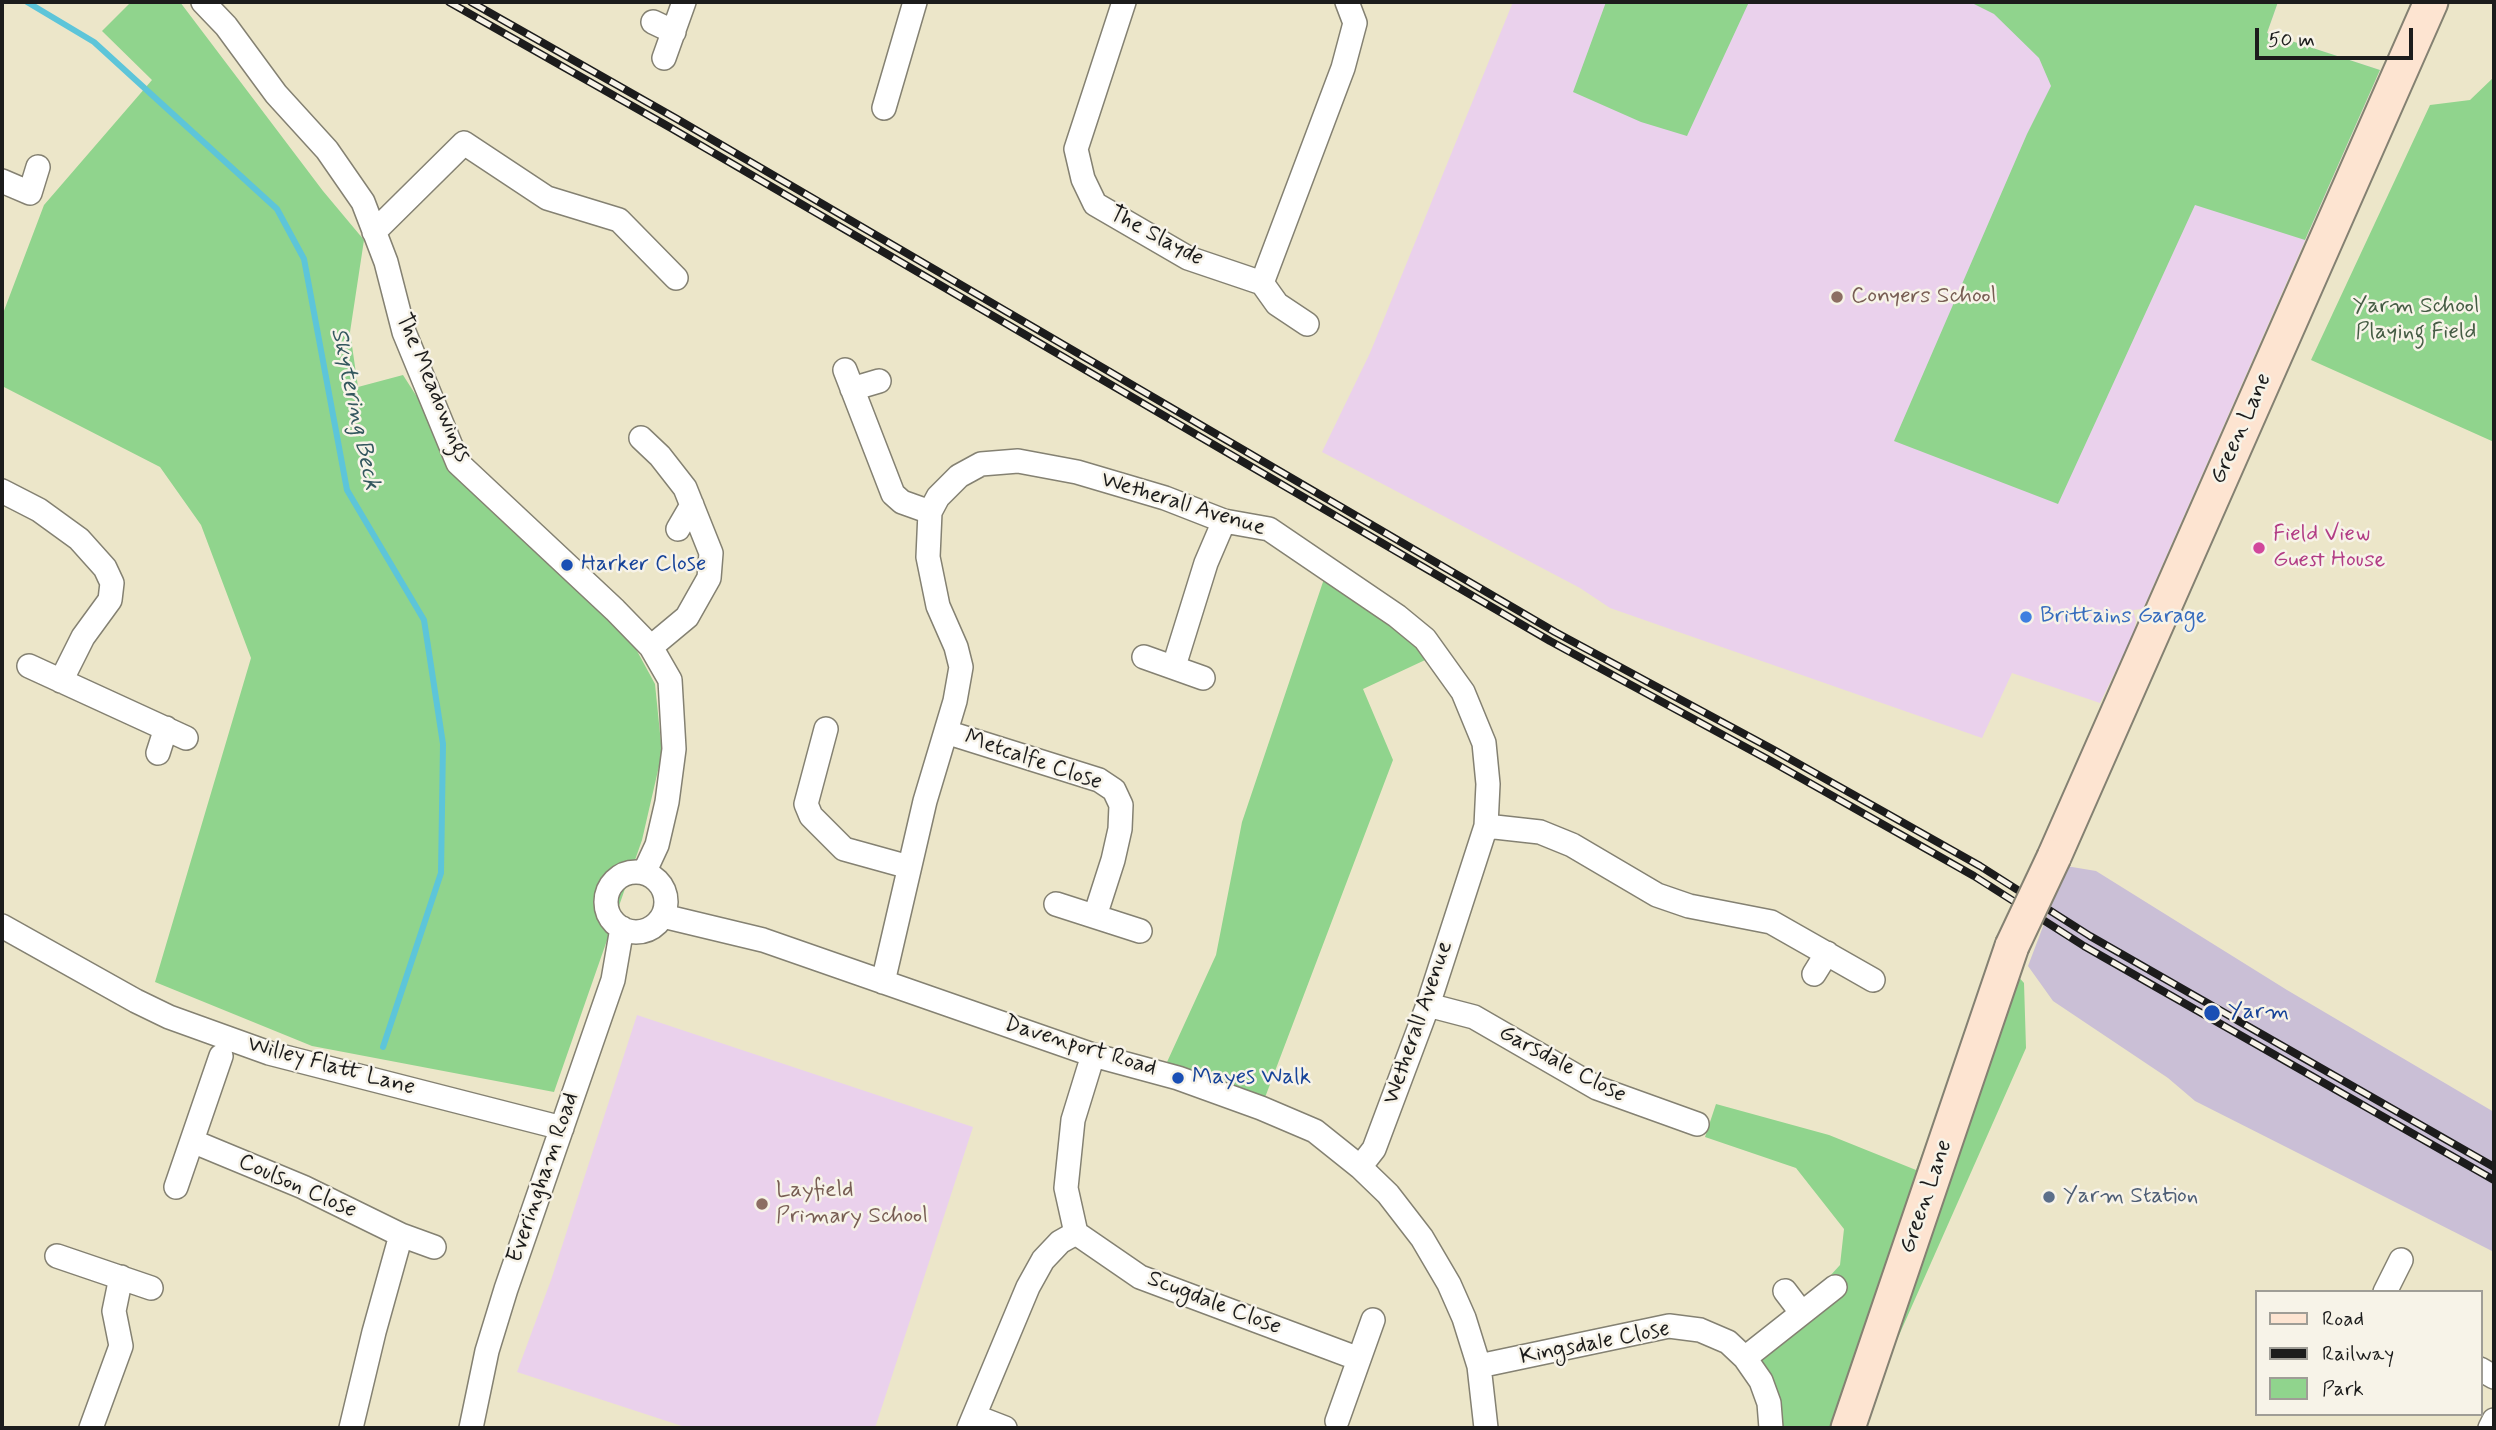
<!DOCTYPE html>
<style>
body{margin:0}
#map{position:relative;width:2496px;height:1430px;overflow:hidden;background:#ece6c9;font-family:Mynerve,sans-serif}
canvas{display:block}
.frame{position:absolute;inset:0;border:4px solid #1c1c1c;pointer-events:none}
.legend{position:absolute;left:2255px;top:1290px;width:228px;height:126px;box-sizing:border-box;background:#f7f3e8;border:2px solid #9f9d96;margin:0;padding:9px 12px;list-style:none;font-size:21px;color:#1c1c1c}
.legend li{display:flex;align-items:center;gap:14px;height:35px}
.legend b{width:35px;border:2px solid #9f9d96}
.scale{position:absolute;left:2255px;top:28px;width:158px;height:32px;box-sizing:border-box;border:4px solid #1c1c1c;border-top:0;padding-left:9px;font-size:21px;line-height:24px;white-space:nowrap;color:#1c1c1c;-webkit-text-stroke:5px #f7f3e8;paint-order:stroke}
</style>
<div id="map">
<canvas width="2496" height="1430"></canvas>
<div class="frame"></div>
<ul class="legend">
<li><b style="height:9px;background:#fde4d1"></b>Road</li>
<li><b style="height:9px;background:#1c1c1c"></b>Railway</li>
<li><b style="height:19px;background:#90d48d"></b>Park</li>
</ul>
<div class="scale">50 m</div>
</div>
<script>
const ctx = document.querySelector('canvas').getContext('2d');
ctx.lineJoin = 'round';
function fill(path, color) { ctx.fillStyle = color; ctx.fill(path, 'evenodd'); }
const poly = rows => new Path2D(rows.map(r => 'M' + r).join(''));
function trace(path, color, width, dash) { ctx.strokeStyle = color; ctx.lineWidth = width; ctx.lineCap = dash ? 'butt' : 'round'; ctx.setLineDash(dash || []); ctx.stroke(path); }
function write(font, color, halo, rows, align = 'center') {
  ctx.font = font + ' Mynerve,sans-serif'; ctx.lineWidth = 5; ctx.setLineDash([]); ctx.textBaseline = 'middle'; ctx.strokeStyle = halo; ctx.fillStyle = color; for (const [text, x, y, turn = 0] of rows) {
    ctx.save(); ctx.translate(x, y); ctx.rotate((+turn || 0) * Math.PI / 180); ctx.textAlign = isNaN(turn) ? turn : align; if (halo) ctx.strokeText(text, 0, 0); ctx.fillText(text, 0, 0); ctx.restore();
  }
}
const built = poly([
 [1513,2,2278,2,2267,33,2380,70,2143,609,2133,610,2136,621,2134,633,2100,703,2012,673,1982,738,1610,608,1580,588,1322,452,1370,353],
 [637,1015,973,1127,875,1428,688,1428,517,1372,551,1280]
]);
const industrial = poly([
 [2066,866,2096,871,2287,990,2494,1112,2494,1252,2195,1101,2168,1078,2053,1001,2028,966]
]);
const green = poly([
 [131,2,180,2,323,191,364,240,350,332,358,387,403,375,451,450,630,638,655,684,662,753,642,840,554,1092,312,1046,155,982,251,658,201,525,160,467,2,386,2,316,44,205,152,80,102,31],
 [1606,2,1749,2,1687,136,1641,122,1573,92],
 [1970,2,2278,2,2267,33,2380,70,2305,240,2195,205,2058,504,1894,441,2027,134,2051,86,2039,58,1994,14],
 [2494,77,2494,442,2311,360,2430,105,2470,100],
 [1327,570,1438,654,1363,689,1393,760,1261,1108,1162,1073,1216,955,1242,822],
 [1997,953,2024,983,2026,1048,1858,1428,1760,1428,1755,1358,1840,1265,1844,1229,1796,1168,1705,1137,1716,1104,1829,1135,1916,1170]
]);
const stream = poly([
 [27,2,94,42,277,209,304,259,347,490,424,620,443,744,441,873,383,1047]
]);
const street = poly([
 [203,2,226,26,276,94,327,150,363,202,386,262,404,332,458,463,615,610,651,647,670,680,674,749,667,802,657,845,644,873],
 [1124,2,1076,149,1083,179,1095,204,1188,258,1262,283,1277,304,1307,324],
 [653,22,674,32],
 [664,58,684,2],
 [884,108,915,2],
 [2,181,30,193,38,167],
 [374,232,464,143,547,198,619,220,676,278],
 [1262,283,1343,68,1355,23,1347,2],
 [845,370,893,494,902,502,930,512],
 [852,389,879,381],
 [641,438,660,456,685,488,711,553,709,578,687,617,651,647],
 [2,491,39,510,79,539,105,568,112,583,110,600,83,637,61,681],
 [678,529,692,505],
 [1144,657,1203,678],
 [29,666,186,738],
 [1174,666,1206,563,1224,521],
 [826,729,806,804,811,816,844,849,909,867],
 [946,732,1099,780,1114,790,1121,805,1120,829,1113,860,1095,916],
 [158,753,166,728],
 [1486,826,1540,832,1572,845,1657,895,1689,906,1771,922,1873,980],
 '606 902a30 30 0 1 1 60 0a30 30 0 1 1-60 0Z',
 [1056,904,1140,931],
 [663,916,763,940,1093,1055,1178,1078,1261,1108,1315,1131,1360,1167,1388,1194,1422,1238,1449,1284,1464,1318,1479,1366,1486,1428],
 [2,926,136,1001,169,1017,269,1053,562,1128],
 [1814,974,1827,953],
 [883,982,925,801,955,701,961,667,956,647,938,606,928,557,930,512,938,497,959,476,981,464,1018,461,1077,472,1165,498,1224,521,1269,529,1397,616,1425,639,1463,692,1484,743,1488,784,1486,826,1428,1005,1374,1149,1360,1167],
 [1428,1005,1474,1017,1597,1088,1697,1124],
 [1093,1055,1073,1120,1066,1188,1076,1233,1140,1277,1359,1359],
 [192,1141,303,1187,401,1235,434,1247],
 [176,1187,221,1056],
 [57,1256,151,1288],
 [1785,1291,1801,1312],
 [2385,1292,2401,1260],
 [1745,1358,1835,1287],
 [1479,1366,1669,1326,1700,1330,1728,1342,1745,1358,1761,1381,1769,1403,1771,1428],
 [2480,1369,2494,1377],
 [974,1416,1005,1428],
 [1337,1421,1373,1320],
 [91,1428,121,1346,114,1311,121,1277],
 [351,1428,374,1332,401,1235],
 [471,1428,487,1351,506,1289,613,980,622,928],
 [969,1428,1028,1287,1043,1260,1060,1242,1076,1233],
 [2490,1428,2494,1420]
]);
const secondary = poly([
 [2054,857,2431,2],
 [1848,1428,2012,946]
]);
const rail = poly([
 [449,2,671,128,1550,641,1769,760,1974,876,2084,946,2494,1180],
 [471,2,677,119,1555,632,1774,750,1980,866,2090,936,2494,1167]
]);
const secondaryBridge = poly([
 [2012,946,2054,857]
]);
const markers = [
 [1837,297,7,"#8d6e63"],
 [2259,548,7,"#d1479c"],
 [567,565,7,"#1a4fb4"],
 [2026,617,7,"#3f7fe0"],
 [2212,1013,9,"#1a4fb4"],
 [1178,1078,7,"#1a4fb4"],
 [2049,1197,7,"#5c6f8a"],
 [762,1204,7,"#8d6e63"]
];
const streetNames = [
 ["The Slayde",1156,237,28],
 ["The Meadowings",432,388,67],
 ["Green Lane",2242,429,-66],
 ["Wetherall Avenue",1183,505,17],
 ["Metcalfe Close",1033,761,19],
 ["Wetherall Avenue",1419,1023,-71],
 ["Davenport Road",1080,1047,17],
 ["Garsdale Close",1562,1065,28],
 ["Willey Flatt Lane",331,1067,15],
 ["Everingham Road",544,1178,-71],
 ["Coulson Close",297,1187,24],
 ["Green Lane",1927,1197,-71],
 ["Scugdale Close",1214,1304,21],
 ["Kingsdale Close",1595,1344,-11]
];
const educationNames = [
 ["Conyers School",1851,297],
 ["Layfield",776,1191],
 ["Primary School",776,1217]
];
const parkNames = [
 ["Yarm School",2416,307],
 ["Playing Field",2416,333]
];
const hotelNames = [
 ["Field View",2273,535],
 ["Guest House",2273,561]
];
const transitNames = [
 ["Harker Close",581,565],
 ["Yarm",2228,1013],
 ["Mayes Walk",1192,1078]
];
const shopNames = [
 ["Brittains Garage",2040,617]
];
const serviceNames = [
 ["Yarm Station",2063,1197]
];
const waterNames = [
 ["Skytering Beck",354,409,78]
];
fill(built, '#ead1ec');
fill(industrial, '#cabfd6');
fill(green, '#90d48d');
trace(stream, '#5dc5d9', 6);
trace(street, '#848172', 26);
trace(secondary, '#848172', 37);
trace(street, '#fff', 23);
trace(secondary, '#fde4d1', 33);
trace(rail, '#1c1c1c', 8);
trace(rail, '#f7f3e8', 5, [16]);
trace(secondaryBridge, '#848172', 37, []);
trace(secondaryBridge, '#fde4d1', 33);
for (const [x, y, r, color] of markers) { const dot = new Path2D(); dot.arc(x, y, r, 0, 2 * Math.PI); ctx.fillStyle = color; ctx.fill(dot); trace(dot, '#f7f3e8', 2.5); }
write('23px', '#1c1c1c', '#f7f3e8', streetNames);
write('23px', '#785e54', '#f7f3e8', educationNames, 'left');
write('23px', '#455c44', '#f7f3e8', parkNames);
write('23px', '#b23c85', '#f7f3e8', hotelNames, 'left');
write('23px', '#164399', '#f7f3e8', transitNames, 'left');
write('23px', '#366cbe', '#f7f3e8', shopNames, 'left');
write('23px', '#4e5e75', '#f7f3e8', serviceNames, 'left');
write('italic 24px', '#33575e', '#f7f3e8', waterNames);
</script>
